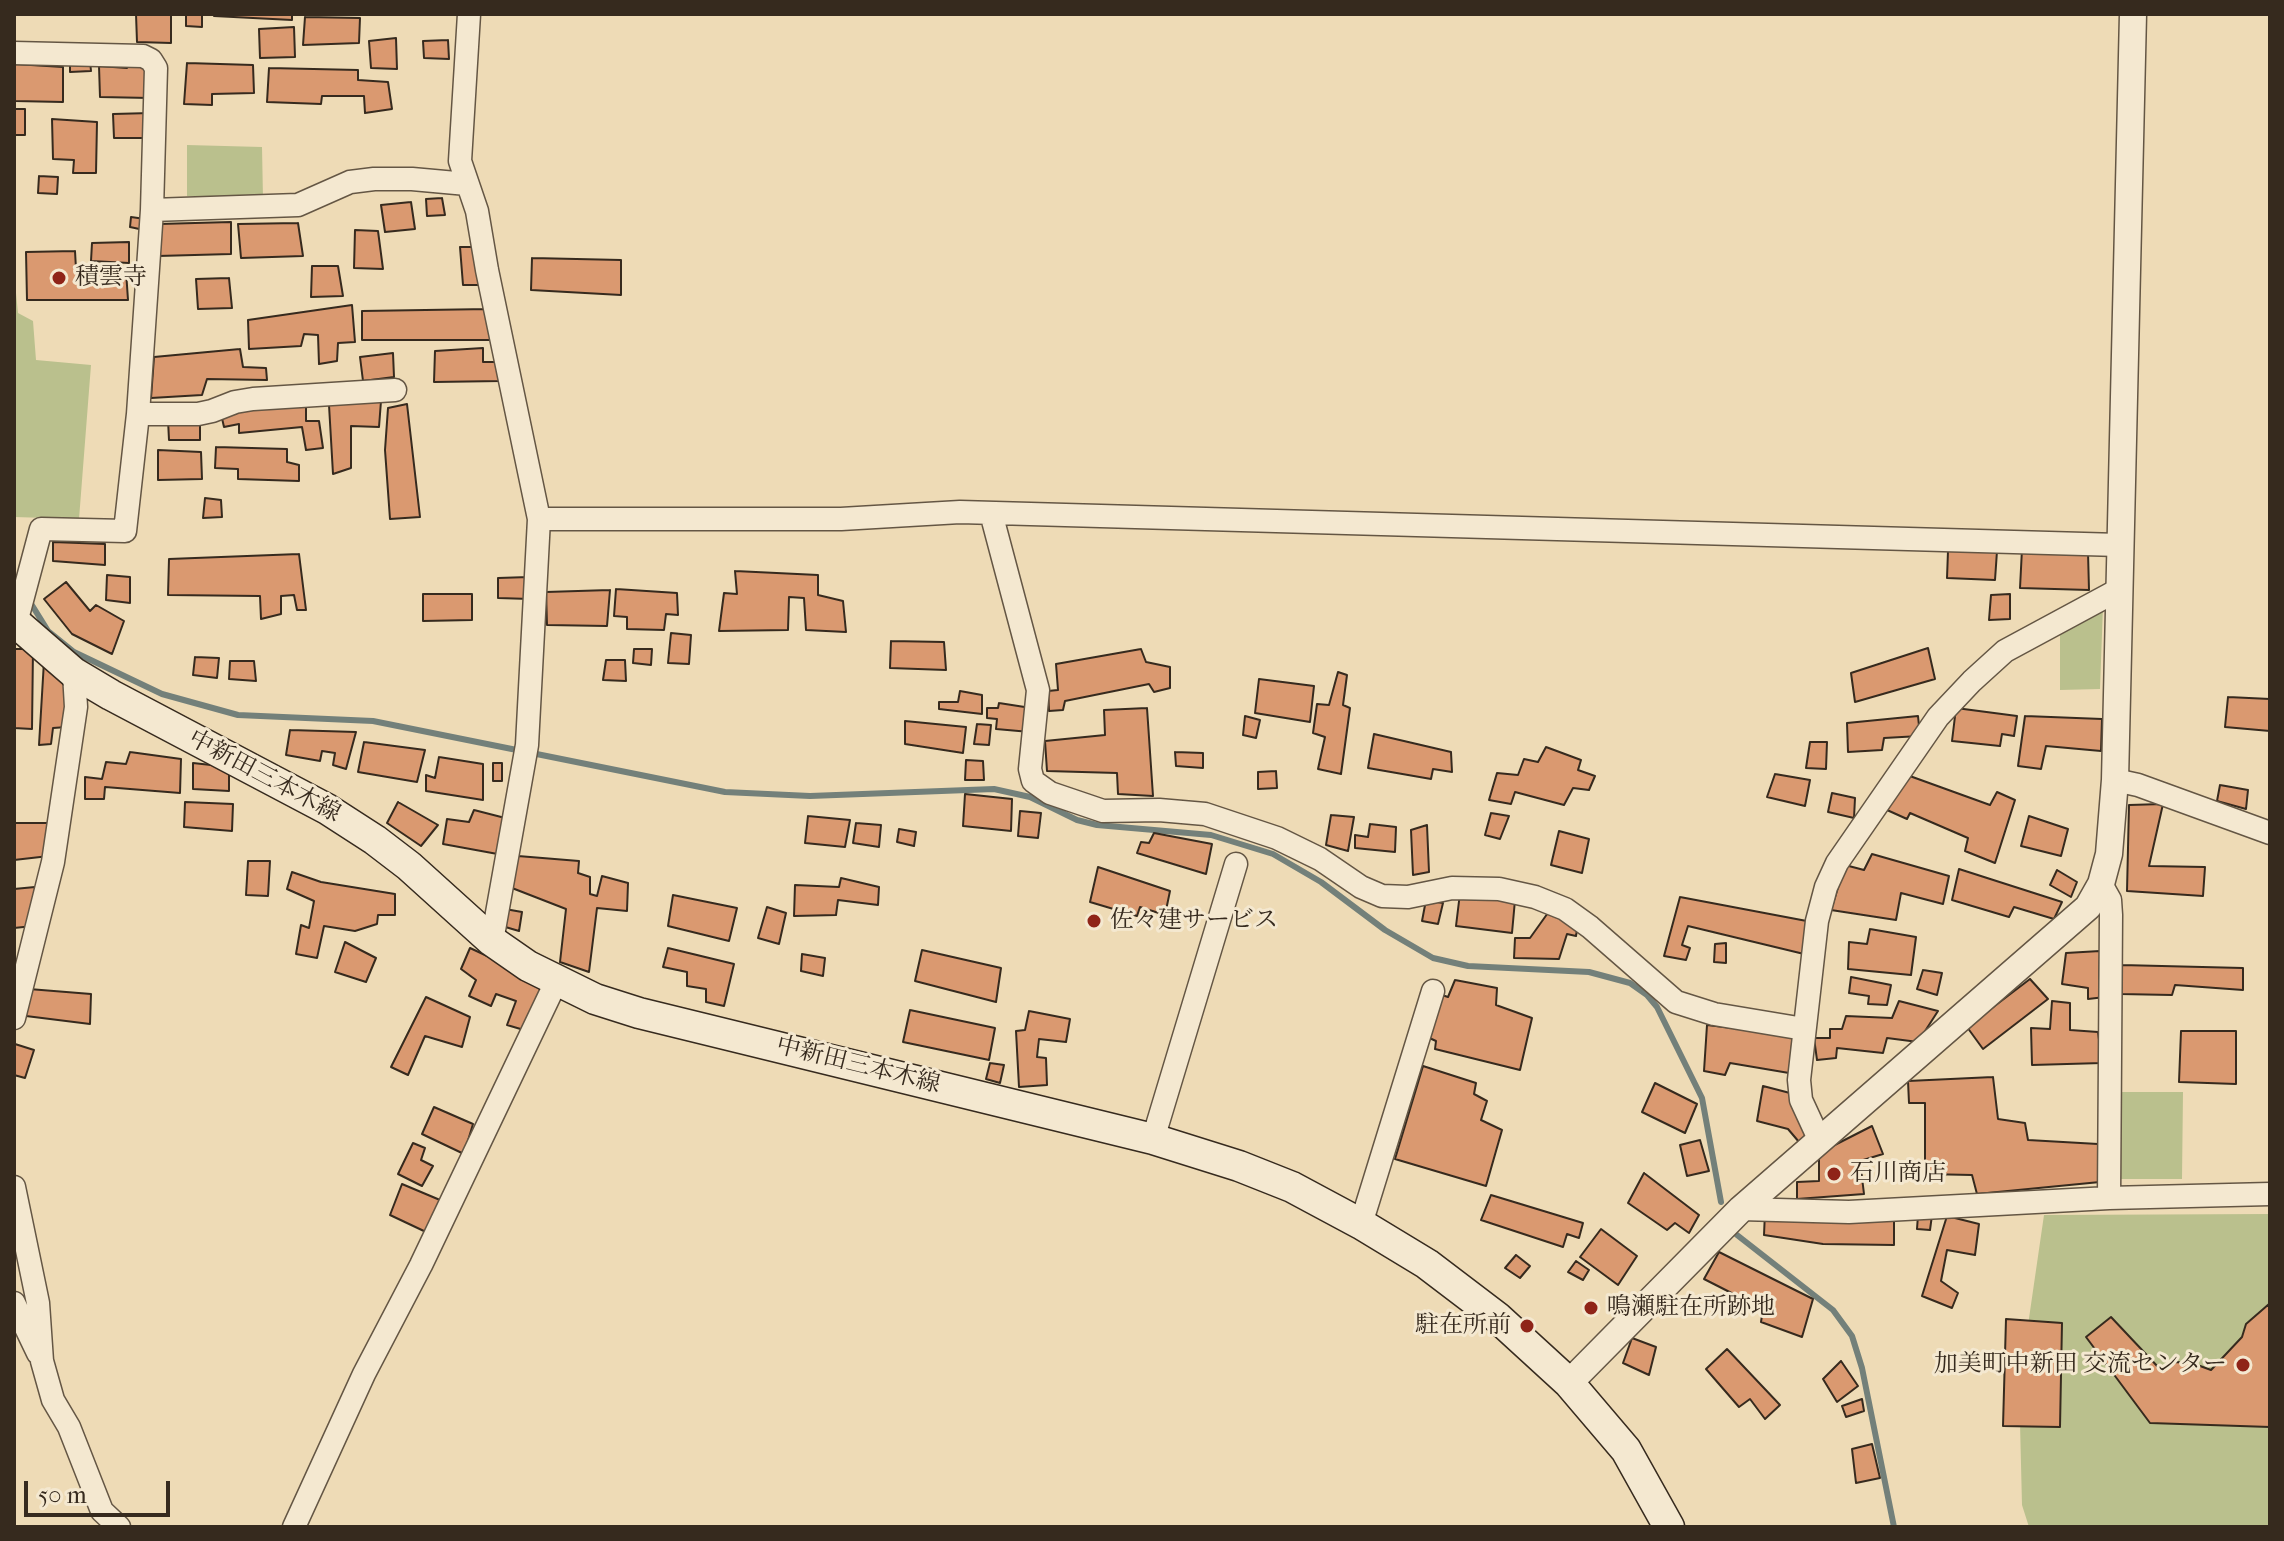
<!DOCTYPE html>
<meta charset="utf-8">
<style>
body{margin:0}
#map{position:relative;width:2284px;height:1541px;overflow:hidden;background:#eedbb6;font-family:"IM FELL French Canon",serif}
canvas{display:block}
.frame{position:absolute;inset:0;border:16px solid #362a1e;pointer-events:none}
.scale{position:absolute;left:24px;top:1481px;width:146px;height:36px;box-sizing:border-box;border:4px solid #362a1e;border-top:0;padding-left:10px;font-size:24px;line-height:28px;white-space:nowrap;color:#362a1e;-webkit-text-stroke:6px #f4e8d0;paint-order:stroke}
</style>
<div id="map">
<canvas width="2284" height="1541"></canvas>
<div class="frame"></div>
<div class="scale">50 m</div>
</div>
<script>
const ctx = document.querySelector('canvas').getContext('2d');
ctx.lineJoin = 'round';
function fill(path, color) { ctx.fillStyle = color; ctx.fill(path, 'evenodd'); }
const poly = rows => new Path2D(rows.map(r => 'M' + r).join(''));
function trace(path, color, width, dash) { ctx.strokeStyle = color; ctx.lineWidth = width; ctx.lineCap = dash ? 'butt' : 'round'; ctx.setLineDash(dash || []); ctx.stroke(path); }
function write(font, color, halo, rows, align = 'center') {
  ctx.font = font + ' "IM FELL French Canon","Noto Serif JP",serif'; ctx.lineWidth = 6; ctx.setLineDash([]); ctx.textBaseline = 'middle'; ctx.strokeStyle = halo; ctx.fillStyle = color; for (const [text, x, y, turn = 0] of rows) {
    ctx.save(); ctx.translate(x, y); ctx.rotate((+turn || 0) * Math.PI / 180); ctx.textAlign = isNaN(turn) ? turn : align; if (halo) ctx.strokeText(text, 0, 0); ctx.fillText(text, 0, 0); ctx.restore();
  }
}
const green = poly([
 [187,145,262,147,263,199,187,196],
 [14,293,16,293,18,313,33,321,36,360,91,365,79,519,14,517],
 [2103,606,2100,689,2060,690,2060,624],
 [2119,1092,2183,1092,2182,1179,2118,1179],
 [2270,1214,2270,1527,2029,1527,2022,1505,2020,1423,2027,1332,2044,1215]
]);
const stream = poly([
 [30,602,48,631,74,652,162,694,238,715,373,721,725,792,810,796,994,789,1030,797,1077,820,1097,825,1211,835,1273,854,1321,882,1385,930,1433,958,1468,966,1589,972,1630,983,1647,995,1657,1007,1702,1098,1721,1202],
 [1737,1235,1833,1310,1852,1336,1862,1368,1894,1527]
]);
const building = poly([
 [136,14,171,14,171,43,137,42,136,14],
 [186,14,202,14,202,27,186,26,186,14],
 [214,14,292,14,292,20,214,16,214,14],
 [305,17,360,18,359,43,303,45,305,17],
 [294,27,295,57,260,58,259,29,294,27],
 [396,38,397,69,371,68,369,41,396,38],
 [448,40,449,59,424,58,423,41,448,40],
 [90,61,91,71,70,72,70,62,90,61],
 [127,62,149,63,150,98,100,97,99,66,127,68,127,62],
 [187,63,253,65,254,93,212,94,212,105,184,104,187,63],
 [15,64,63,67,63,102,15,101,15,64],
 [269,68,358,70,358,80,388,82,392,109,365,113,364,96,322,96,321,104,267,102,269,68],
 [14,109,25,109,25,135,14,135,14,109],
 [151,113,150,138,114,138,113,114,151,113],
 [52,119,97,122,96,173,73,173,74,160,53,159,52,119],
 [39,176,58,177,57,194,38,193,39,176],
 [442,198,445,215,427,216,426,199,442,198],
 [411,202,415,229,385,232,381,205,411,202],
 [131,217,145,219,144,230,130,227,131,217],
 [231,222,231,254,158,256,159,224,231,222],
 [298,223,303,256,241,258,238,224,298,223],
 [355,230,378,231,383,269,354,268,355,230],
 [129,242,129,263,91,261,92,243,129,242],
 [460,247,477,247,482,285,463,285,460,247],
 [75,251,76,269,126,271,128,300,27,300,26,252,75,251],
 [532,258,621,260,621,295,531,290,532,258],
 [312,266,338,266,343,296,311,297,312,266],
 [229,278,232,308,198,309,196,279,229,278],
 [352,305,355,342,338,343,337,361,319,364,318,335,304,334,301,346,249,349,248,320,352,305],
 [489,309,492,340,362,340,362,311,489,309],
 [483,348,483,362,500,362,501,381,434,382,435,351,483,348],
 [240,349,243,367,266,368,267,380,207,379,202,395,151,398,154,357,240,349],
 [393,353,394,377,363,381,360,357,393,353],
 [381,401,379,427,351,426,351,468,333,474,329,405,381,401],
 [407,404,420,517,390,519,385,450,388,408,407,404],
 [306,405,306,421,319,421,323,448,306,450,302,427,239,433,239,424,224,427,221,414,236,414,236,408,306,405],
 [200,419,200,440,169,440,168,420,200,419],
 [216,447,287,449,287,462,299,465,299,481,238,479,238,469,215,468,216,447],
 [158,450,201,452,202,479,158,480,158,450],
 [205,498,221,500,222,517,203,518,205,498],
 [53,542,105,544,105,565,53,561,53,542],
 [2022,549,2088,552,2089,590,2020,588,2022,549],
 [1948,551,1997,551,1995,580,1947,578,1948,551],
 [299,554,306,610,297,610,294,595,281,596,281,614,261,619,260,596,168,595,169,559,299,554],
 [735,571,818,575,818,595,843,601,846,632,806,630,804,598,789,597,788,630,719,631,724,593,737,594,735,571],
 [107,575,130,577,130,603,106,600,107,575],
 [529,577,530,599,498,598,498,578,529,577],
 [66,582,90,611,96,605,124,621,112,654,72,634,44,599,66,582],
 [616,589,677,593,678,615,666,614,664,630,627,629,627,617,614,616,616,589],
 [610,590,607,626,547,625,546,592,610,590],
 [423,594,472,594,472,620,423,621,423,594],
 [2010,594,2010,619,1989,620,1991,595,2010,594],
 [671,633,691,635,689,664,668,663,671,633],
 [891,641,944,642,946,670,890,668,891,641],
 [1928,648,1935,679,1855,702,1851,673,1928,648],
 [14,649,33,649,32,729,14,728,14,649],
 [634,649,652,649,651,665,633,663,634,649],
 [1141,649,1146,662,1170,667,1170,688,1154,692,1149,684,1065,701,1063,710,1049,711,1048,691,1058,690,1056,664,1141,649],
 [195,657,219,658,217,678,193,675,195,657],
 [606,660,625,660,626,681,603,680,606,660],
 [44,661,68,676,67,727,53,728,51,744,39,745,44,661],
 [230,661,254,661,256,681,229,679,230,661],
 [1338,672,1347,675,1343,705,1350,708,1341,774,1318,769,1325,737,1313,733,1317,704,1329,705,1338,672],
 [1259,679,1314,686,1310,722,1255,713,1259,679],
 [960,691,982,695,982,714,939,709,939,702,958,702,960,691],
 [2228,697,2270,699,2270,731,2225,727,2228,697],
 [999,703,1031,708,1030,732,996,729,997,719,987,718,987,708,998,708,999,703],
 [1147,708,1153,796,1118,794,1117,773,1047,771,1045,741,1105,735,1104,710,1147,708],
 [1956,708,2017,716,2014,736,2002,734,2000,746,1952,741,1956,708],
 [1245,716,1260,720,1256,738,1243,735,1245,716],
 [1918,716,1920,736,1884,738,1882,750,1848,752,1847,723,1918,716],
 [2025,716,2102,719,2101,751,2046,746,2041,769,2018,766,2025,716],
 [905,721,966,727,963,753,905,744,905,721],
 [977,724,991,725,989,745,974,744,977,724],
 [290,730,356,732,346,769,333,765,335,753,322,751,320,761,286,755,290,730],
 [1374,734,1451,752,1452,772,1433,769,1431,779,1368,768,1374,734],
 [364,742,425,750,417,782,358,772,364,742],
 [1810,742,1827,742,1826,769,1806,768,1810,742],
 [1546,747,1581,760,1578,770,1595,776,1589,790,1573,788,1564,805,1515,792,1511,804,1489,800,1497,773,1518,775,1524,759,1538,762,1546,747],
 [130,752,181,759,180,793,105,787,104,799,85,799,85,777,102,779,106,762,126,764,130,752],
 [1175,752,1203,753,1203,768,1176,766,1175,752],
 [439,757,483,764,483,800,426,791,426,775,435,778,439,757],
 [966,760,983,761,984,780,965,780,966,760],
 [193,763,229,767,229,791,193,789,193,763],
 [493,763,502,763,502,781,493,781,493,763],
 [1276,771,1277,788,1258,789,1258,772,1276,771],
 [1775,774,1810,780,1805,806,1767,797,1775,774],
 [1907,775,1990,805,1997,792,2015,800,1995,863,1965,851,1968,838,1910,813,1907,819,1887,810,1907,775],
 [2220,785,2248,790,2246,809,2217,801,2220,785],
 [1832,793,1855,798,1854,818,1828,812,1832,793],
 [965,794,1012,799,1011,831,963,826,965,794],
 [185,802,233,804,232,831,184,827,185,802],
 [398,802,438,825,421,846,387,823,398,802],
 [2163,804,2149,866,2205,867,2203,896,2127,891,2129,805,2163,804],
 [474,810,509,819,503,855,443,844,447,819,469,822,474,810],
 [1020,811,1041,813,1038,838,1018,836,1020,811],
 [1491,813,1509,816,1500,839,1485,835,1491,813],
 [1331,815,1354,817,1348,851,1326,845,1331,815],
 [808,816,850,820,845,847,805,843,808,816],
 [2029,816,2068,829,2061,856,2021,846,2029,816],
 [14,823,50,823,49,856,14,860,14,823],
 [856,823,881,825,879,847,853,843,856,823],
 [1370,824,1396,827,1395,852,1355,848,1355,835,1368,837,1370,824],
 [1427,825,1429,872,1413,875,1411,830,1427,825],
 [899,829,916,832,914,846,897,842,899,829],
 [1559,831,1589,839,1582,873,1551,865,1559,831],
 [1154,833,1212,844,1206,874,1137,853,1141,842,1149,843,1154,833],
 [1872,854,1949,876,1943,904,1901,893,1896,920,1831,910,1845,865,1864,870,1872,854],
 [518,856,579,861,578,873,590,877,590,894,597,896,602,876,628,883,627,911,597,908,589,972,560,962,566,909,512,888,518,856],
 [248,861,270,861,268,896,246,895,248,861],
 [1098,867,1170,891,1165,915,1140,907,1137,916,1090,902,1098,867],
 [1959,869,2062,902,2054,919,2014,907,2009,917,1952,900,1959,869],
 [2057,870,2077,882,2071,897,2050,885,2057,870],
 [292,872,321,882,395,894,395,915,378,915,377,924,355,931,324,926,317,958,296,954,301,925,309,928,314,901,287,889,292,872],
 [841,878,879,887,878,905,838,900,836,915,794,916,795,885,839,887,841,878],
 [35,887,33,926,14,928,14,889,35,887],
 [1460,893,1515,900,1512,933,1456,926,1460,893],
 [673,895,737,908,729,941,668,926,673,895],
 [1680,897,1812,922,1804,954,1688,926,1682,945,1690,948,1686,960,1664,956,1680,897],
 [1426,900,1443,903,1438,924,1422,921,1426,900],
 [767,907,786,913,779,944,758,938,767,907],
 [505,909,522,912,519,931,502,926,505,909],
 [1550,910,1578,924,1576,936,1567,934,1559,959,1514,958,1515,938,1530,938,1550,910],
 [1870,929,1916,937,1911,975,1848,969,1849,942,1867,944,1870,929],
 [345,942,376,958,366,982,335,972,345,942],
 [1726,943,1726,963,1714,962,1715,944,1726,943],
 [470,948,545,983,524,1030,507,1025,516,1001,496,994,491,1006,469,996,476,980,461,969,470,948],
 [668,948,734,964,724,1006,706,1002,706,989,687,986,687,972,663,967,668,948],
 [922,950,1001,968,996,1002,915,981,922,950],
 [2100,951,2099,979,2104,980,2105,997,2088,999,2088,988,2062,984,2066,953,2100,951],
 [802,954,825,958,823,976,801,971,802,954],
 [2121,965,2243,968,2243,990,2175,985,2172,995,2120,994,2121,965],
 [1923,970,1942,973,1937,995,1917,989,1923,970],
 [1851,977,1891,985,1887,1005,1868,1004,1869,996,1849,993,1851,977],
 [2030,979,2048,999,1983,1049,1967,1027,2030,979],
 [1455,980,1497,988,1496,1005,1532,1018,1520,1070,1435,1049,1436,1041,1425,1036,1439,994,1448,997,1455,980],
 [29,989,91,994,90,1024,26,1016,29,989],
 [426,997,470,1017,462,1047,425,1036,408,1075,391,1067,426,997],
 [1899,1001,1938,1011,1918,1042,1887,1038,1883,1053,1837,1048,1836,1058,1817,1060,1814,1038,1830,1038,1830,1029,1842,1029,1846,1016,1892,1018,1899,1001],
 [2052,1001,2070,1003,2070,1030,2098,1032,2102,1063,2032,1065,2031,1028,2050,1029,2052,1001],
 [910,1010,995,1028,989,1060,903,1042,910,1010],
 [1029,1011,1070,1019,1066,1042,1039,1039,1037,1057,1046,1058,1047,1085,1019,1087,1016,1031,1025,1030,1029,1011],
 [1707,1025,1793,1035,1789,1073,1730,1063,1725,1075,1704,1071,1707,1025],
 [2181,1031,2236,1031,2236,1084,2179,1082,2181,1031],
 [15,1044,34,1050,25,1078,14,1075,15,1044],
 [990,1063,1004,1065,1000,1083,986,1079,990,1063],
 [1423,1066,1476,1083,1474,1094,1487,1101,1481,1120,1502,1130,1486,1186,1395,1159,1423,1066],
 [1993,1077,1998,1119,2025,1123,2028,1140,2098,1144,2100,1182,1977,1194,1972,1175,1925,1174,1925,1103,1909,1103,1908,1081,1993,1077],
 [1655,1083,1697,1104,1685,1133,1642,1112,1655,1083],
 [1763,1086,1790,1093,1811,1131,1799,1142,1788,1129,1757,1121,1763,1086],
 [434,1107,473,1124,464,1154,422,1134,434,1107],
 [1872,1126,1883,1154,1860,1161,1864,1194,1797,1199,1797,1182,1819,1181,1819,1153,1872,1126],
 [1700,1140,1709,1171,1687,1176,1680,1145,1700,1140],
 [413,1143,425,1148,421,1160,433,1166,422,1186,398,1174,413,1143],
 [1644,1173,1699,1215,1689,1233,1675,1223,1667,1230,1628,1203,1644,1173],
 [402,1184,440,1200,426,1232,390,1215,402,1184],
 [1491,1195,1583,1223,1579,1238,1567,1234,1563,1247,1481,1220,1491,1195],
 [1765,1212,1894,1216,1894,1245,1823,1244,1764,1235,1765,1212],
 [1918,1215,1932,1215,1930,1230,1917,1229,1918,1215],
 [1947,1216,1979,1224,1975,1255,1947,1250,1941,1281,1958,1293,1952,1308,1922,1296,1947,1216],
 [1601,1229,1637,1256,1618,1285,1580,1257,1601,1229],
 [1719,1252,1813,1299,1802,1337,1761,1322,1763,1309,1704,1279,1719,1252],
 [1516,1255,1530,1266,1520,1278,1505,1268,1516,1255],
 [1576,1261,1589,1270,1583,1280,1568,1272,1576,1261],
 [2269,1304,2270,1427,2150,1423,2086,1337,2111,1317,2159,1368,2176,1362,2192,1363,2211,1370,2242,1337,2246,1324,2269,1304],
 [2006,1319,2062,1323,2060,1427,2003,1426,2006,1319],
 [1632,1338,1656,1347,1649,1375,1623,1363,1632,1338],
 [1727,1349,1780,1405,1765,1419,1750,1399,1739,1407,1706,1369,1727,1349],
 [1841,1361,1858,1386,1837,1402,1823,1379,1841,1361],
 [1862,1399,1864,1411,1846,1417,1842,1406,1862,1399],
 [1872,1444,1880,1478,1856,1483,1852,1449,1872,1444]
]);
const minor = poly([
 [469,14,460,161,477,211,487,270,539,519,841,519,960,512,2119,545],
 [14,53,143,56,151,60,156,68,152,210,138,414,125,531,41,529,16,623],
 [152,210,298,205,350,182,374,179,412,179,467,184],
 [138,414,198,414,212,411,235,402,253,399,395,390],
 [991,513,1038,690,1030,769,1033,781,1050,793,1103,811,1159,810,1205,814,1277,838,1320,859,1361,887,1382,896,1408,897,1452,888,1499,889,1535,897,1565,909,1590,927,1676,1002,1714,1014,1804,1029],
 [2115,780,2138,785,2270,833],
 [2101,884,2110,900,2111,915,2109,1198],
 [492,941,527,745,539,519],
 [14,1018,53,862,76,707,74,673],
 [1153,1139,1236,864],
 [1819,1139,1801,1100,1799,1080,1817,921,1826,887,1837,863,1938,717,1972,681,2005,651,2120,589],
 [14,1187,38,1303,42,1361,53,1400,69,1427,102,1511,119,1527],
 [1741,1209,1849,1212,2109,1198,2270,1194],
 [1361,1224,1433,991],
 [14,1303,38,1353],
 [294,1527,364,1374,421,1265,557,980]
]);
const tertiary = poly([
 [1569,1383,1741,1209,2088,907,2101,884,2109,854,2115,780,2133,14]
]);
const secondary = poly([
 [14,621,74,673,111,695,327,809,375,840,409,866,492,941,528,966,595,999,639,1013,1153,1139,1239,1166,1292,1187,1361,1224,1427,1264,1498,1318,1569,1383,1626,1450,1669,1527]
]);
const markers = [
 [59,278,8,"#8f2418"],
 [1094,921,8,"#8f2418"],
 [1834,1174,8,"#8f2418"],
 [1591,1308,8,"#8f2418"],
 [1527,1326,8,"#8f2418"],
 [2243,1365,8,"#8f2418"]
];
const poiNames = [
 ["積雲寺",75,278],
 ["佐々建サービス",1110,921],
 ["石川商店",1850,1174],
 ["鳴瀬駐在所跡地",1607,1308],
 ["駐在所前",1511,1326,"right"],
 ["加美町中新田 交流センター",2227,1365,"right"]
];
const streetNames = [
 ["中新田三本木線",264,777,28],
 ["中新田三本木線",858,1066,14]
];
fill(green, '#bac08d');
trace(stream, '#73807a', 6);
fill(building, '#da9970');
trace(building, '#362a1e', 2);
trace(minor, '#645644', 25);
trace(tertiary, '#645644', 29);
trace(secondary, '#362a1e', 33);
trace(minor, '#f4e8d0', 22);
trace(tertiary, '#f4e8d0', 26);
trace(secondary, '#f4e8d0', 30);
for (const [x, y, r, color] of markers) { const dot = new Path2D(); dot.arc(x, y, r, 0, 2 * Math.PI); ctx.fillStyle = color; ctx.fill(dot); trace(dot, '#f4e8d0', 3); }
write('24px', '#362a1e', '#f4e8d0', poiNames, 'left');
write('24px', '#362a1e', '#f4e8d0', streetNames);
</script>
